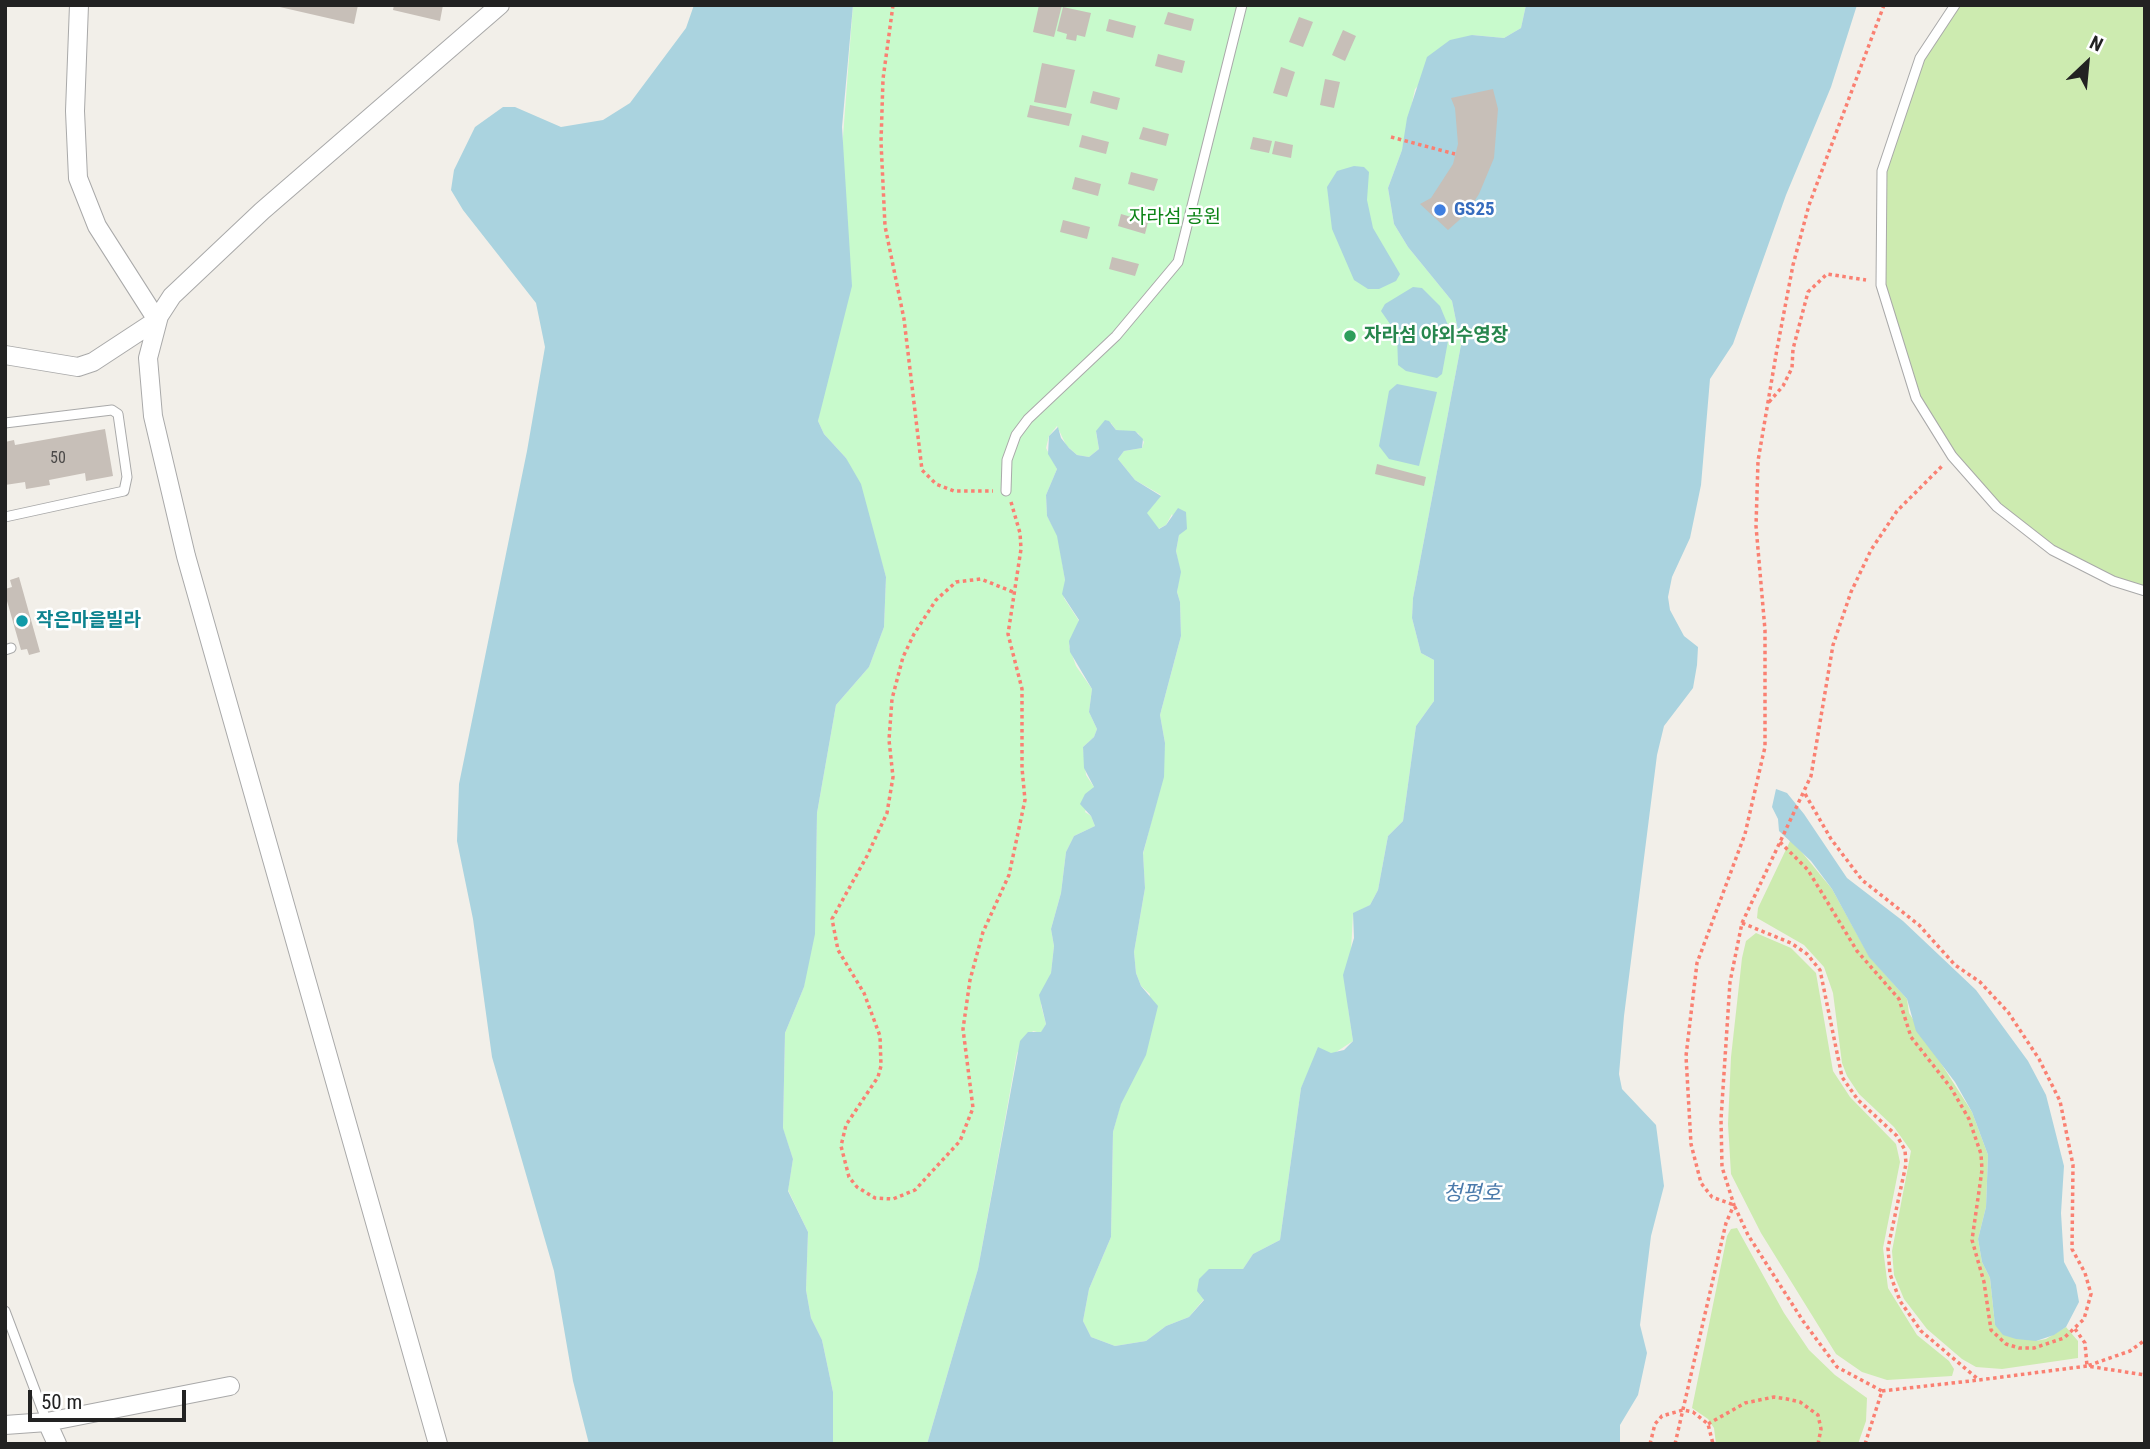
<!DOCTYPE html>
<meta charset="utf-8">
<style>
body{margin:0}
#map{position:relative;width:2150px;height:1449px;overflow:hidden;background:#f2efe9;font-family:"Roboto Condensed",sans-serif}
canvas{display:block}
.frame{position:absolute;inset:0;border:7px solid #222;pointer-events:none}
.north{position:absolute;left:2052px;top:28px;width:70px;height:70px;-webkit-text-stroke:5px #fff;paint-order:stroke;rotate:26deg;font-size:19px;font-weight:700;line-height:28px;text-align:center;color:#222}
.north::after{content:'';display:block;margin:auto;width:24px;height:32px;background:#222;clip-path:polygon(50% 0,100% 100%,50% 72%,0 100%)}
.scale{position:absolute;left:28px;top:1390px;width:158px;height:32px;box-sizing:border-box;border:4px solid #222;border-top:0;padding-left:9px;font-size:21px;line-height:24px;white-space:nowrap;color:#222;-webkit-text-stroke:5px #fff;paint-order:stroke}
</style>
<div id="map">
<canvas width="2150" height="1449"></canvas>
<div class="frame"></div>
<div class="north">N</div>
<div class="scale">50 m</div>
</div>
<script>
const ctx = document.querySelector('canvas').getContext('2d');
ctx.lineJoin = 'round';
function fill(path, color) { ctx.fillStyle = color; ctx.fill(path, 'evenodd'); }
const poly = rows => new Path2D(rows.map(r => 'M' + r).join(''));
function trace(path, color, width, dash) { ctx.strokeStyle = color; ctx.lineWidth = width; ctx.lineCap = dash ? 'butt' : 'round'; ctx.setLineDash(dash || []); ctx.stroke(path); }
function write(font, color, halo, rows, align = 'center') {
  ctx.font = font + ' "Roboto Condensed","Noto Sans KR",sans-serif'; ctx.lineWidth = 5; ctx.setLineDash([]); ctx.textBaseline = 'middle'; ctx.strokeStyle = halo; ctx.fillStyle = color; for (const [text, x, y, turn = 0] of rows) {
    ctx.save(); ctx.translate(x, y); ctx.rotate((+turn || 0) * Math.PI / 180); ctx.textAlign = isNaN(turn) ? turn : align; if (halo) ctx.strokeText(text, 0, 0); ctx.fillText(text, 0, 0); ctx.restore();
  }
}
const grass = poly([
 [1955,5,2145,5,2145,591,2052,550,1997,507,1952,456,1916,398,1881,285,1882,171,1920,58],
 [1791,839,1832,889,1869,956,1907,999,1909,1013,1972,1112,1988,1155,1986,1207,1978,1239,1982,1262,1990,1278,1995,1325,2036,1341,2046,1339,2066,1327,2078,1341,2078,1358,2002,1369,1976,1367,1962,1359,1927,1329,1904,1299,1894,1275,1892,1251,1911,1151,1894,1127,1859,1094,1847,1076,1842,1063,1833,993,1824,967,1804,945,1757,918,1758,908],
 [1756,933,1791,948,1816,973,1833,1071,1850,1097,1896,1144,1900,1162,1883,1248,1888,1288,1917,1335,1949,1361,1954,1369,1952,1376,1887,1380,1862,1372,1836,1354,1761,1233,1731,1174,1728,1124,1731,1057,1742,958,1746,941],
 [1737,1228,1784,1313,1809,1350,1835,1375,1867,1398,1866,1421,1858,1444,1716,1444,1714,1428,1708,1419,1692,1408,1727,1236,1731,1229]
]);
const park = poly([
 [853,5,1526,5,1521,28,1504,38,1472,35,1415,89,1402,150,1388,188,1394,224,1408,247,1452,301,1461,345,1413,598,1412,618,1421,653,1434,660,1434,701,1416,726,1403,821,1388,836,1378,890,1370,905,1353,914,1348,1007,1353,1041,1310,1069,1301,1088,1280,1240,1253,1254,1243,1269,1204,1299,1189,1317,1166,1326,1146,1341,1115,1346,1091,1337,1083,1321,1089,1289,1111,1237,1113,1132,1150,994,1141,986,1136,973,1134,952,1145,888,1143,854,1157,799,1165,743,1160,715,1181,636,1180,602,1177,592,1180,572,1176,551,1179,535,1172,514,1166,525,1158,529,1146,513,1161,495,1135,480,1118,459,1124,451,1142,448,1144,442,1138,433,1116,430,1111,423,1096,432,1099,449,1089,457,1077,455,1066,445,1057,426,1049,436,1046,448,1057,469,1046,495,1047,516,1058,536,1065,580,1064,598,1079,621,1069,646,1076,666,1092,689,1089,712,1097,729,1094,737,1083,747,1086,775,1094,787,1085,812,1091,816,1095,826,1074,836,1066,852,1061,893,1051,929,1054,946,1051,973,1041,1005,1046,1024,1041,1033,1033,1031,1017,1053,978,1269,927,1444,833,1444,833,1392,822,1340,811,1318,806,1290,808,1232,788,1190,793,1159,783,1129,785,1033,804,987,816,866,817,813,836,705,869,667,884,627,886,577,873,534,846,458,824,434,818,421,824,387]
]);
const water = poly([
 [694,5,853,5,842,127,852,286,818,421,824,434,846,458,861,484,886,577,884,627,869,667,836,705,817,813,815,934,804,987,785,1033,783,1128,793,1159,788,1191,808,1232,806,1290,811,1318,822,1340,833,1392,833,1444,589,1444,573,1381,554,1271,492,1057,473,919,457,841,459,784,527,451,545,347,536,303,463,210,451,190,454,170,475,127,503,107,515,107,561,127,603,120,630,103,686,28],
 [1526,5,1857,5,1831,87,1786,195,1733,344,1710,379,1701,485,1690,538,1672,577,1668,597,1670,610,1684,636,1698,647,1697,665,1693,688,1664,726,1657,755,1624,1016,1619,1074,1622,1089,1656,1125,1664,1186,1651,1236,1640,1325,1647,1353,1638,1395,1620,1425,1620,1444,927,1444,978,1269,1020,1041,1028,1032,1041,1032,1046,1024,1039,995,1051,973,1054,946,1051,929,1061,893,1066,852,1074,836,1095,826,1091,816,1080,804,1085,794,1094,787,1084,768,1083,747,1094,737,1097,729,1089,712,1092,689,1070,652,1069,641,1079,620,1062,594,1065,580,1057,536,1047,516,1046,495,1057,469,1048,454,1049,436,1058,427,1061,438,1069,448,1077,455,1089,457,1099,449,1096,431,1105,420,1109,421,1116,430,1135,431,1143,439,1142,448,1124,451,1118,459,1135,480,1161,496,1147,513,1159,529,1166,525,1178,508,1186,512,1187,529,1179,535,1176,551,1181,572,1177,592,1180,602,1181,636,1160,715,1165,743,1164,777,1143,853,1145,888,1134,952,1136,973,1141,986,1158,1006,1146,1055,1121,1104,1113,1132,1111,1237,1089,1289,1083,1321,1091,1337,1115,1346,1146,1341,1166,1326,1189,1317,1204,1300,1197,1291,1199,1279,1209,1269,1243,1269,1253,1254,1280,1240,1301,1088,1318,1047,1331,1053,1344,1050,1353,1041,1343,975,1354,938,1353,913,1370,905,1378,890,1388,836,1403,821,1416,726,1434,701,1434,660,1421,653,1412,618,1413,598,1461,345,1452,301,1408,247,1394,224,1388,188,1402,150,1407,118,1427,57,1450,40,1472,35,1504,38,1521,28],
 [1354,166,1364,167,1369,172,1367,200,1373,228,1400,274,1396,281,1379,289,1368,289,1354,280,1332,229,1327,187,1337,171],
 [1413,287,1422,288,1440,306,1450,330,1442,374,1437,378,1406,371,1398,365,1397,334,1381,311,1385,304],
 [1397,384,1437,392,1419,466,1389,459,1379,446,1389,391],
 [1776,789,1787,793,1804,814,1847,878,1903,921,1976,990,2028,1061,2046,1095,2064,1166,2061,1213,2064,1262,2076,1285,2079,1302,2066,1327,2054,1335,2036,1341,2016,1339,2003,1335,1995,1325,1990,1278,1982,1262,1978,1239,1986,1207,1988,1155,1972,1112,1955,1082,1916,1031,1907,999,1869,957,1832,889,1811,861,1779,831,1778,819,1772,807]
]);
const building = poly([
 [271,5,358,5,354,24],
 [394,5,443,5,440,21,393,10],
 [1039,5,1062,5,1054,37,1033,32],
 [1063,7,1091,13,1085,37,1077,35,1076,41,1066,39,1067,34,1057,31],
 [1168,12,1194,19,1191,31,1164,24],
 [1299,17,1313,22,1303,47,1289,42],
 [1109,19,1136,26,1133,38,1106,31],
 [1343,30,1356,36,1345,61,1332,55],
 [1158,54,1185,61,1182,73,1155,66],
 [1042,63,1075,70,1066,108,1034,102],
 [1281,67,1295,72,1287,97,1273,93],
 [1325,79,1340,82,1334,108,1320,105],
 [1493,89,1498,109,1494,158,1479,194,1466,214,1448,230,1420,204,1431,198,1453,164,1458,144,1455,108,1451,98],
 [1093,91,1120,98,1117,110,1090,103],
 [1030,105,1072,114,1069,126,1027,117],
 [1143,127,1169,134,1166,146,1139,139],
 [1082,135,1109,142,1106,154,1079,147],
 [1253,137,1272,141,1269,153,1250,149],
 [1275,141,1293,145,1291,158,1272,154],
 [1131,172,1158,179,1154,191,1128,184],
 [1075,177,1101,184,1098,196,1072,189],
 [1121,214,1148,222,1145,234,1118,226],
 [1063,220,1090,227,1087,239,1060,232],
 [1112,257,1139,264,1135,276,1109,269],
 [105,429,113,476,86,481,85,473,49,480,50,485,26,489,25,482,5,485,5,442,14,440,15,445],
 [1377,464,1426,477,1424,486,1375,474],
 [19,577,40,652,29,655,27,649,21,650,5,594,5,589,12,587,10,580]
]);
const path = poly([
 [893,5,883,79,881,142,885,226,904,319,922,470,936,484,954,491,993,491],
 [1391,137,1455,154],
 [1769,402,1783,386,1792,368,1793,349,1808,292,1827,274,1866,280],
 [1011,502,1020,533,1021,549,1008,634,1022,689,1022,768,1025,800,1009,875,983,932,970,980,963,1029,973,1108,960,1141,915,1190,893,1199,875,1198,857,1187,849,1177,841,1146,846,1125,878,1077,881,1066,880,1036,864,993,838,950,832,919,867,856,887,813,893,777,889,740,892,699,903,657,914,634,936,600,956,582,981,579,1013,592],
 [1780,842,1808,870,1857,951,1899,999,1911,1037,1951,1088,1969,1119,1981,1154,1982,1170,1972,1240,1984,1282,1991,1330,2006,1344,2019,1348,2034,1348,2064,1338,2084,1319,2091,1294,2085,1273,2072,1249,2073,1165,2060,1101,2039,1059,2008,1012,1980,982,1955,965,1919,925,1862,880,1831,839,1804,792],
 [1742,923,1791,943,1807,954,1820,970,1842,1077,1858,1100,1897,1136,1905,1150,1906,1164,1888,1248,1890,1274,1900,1301,1921,1331,1979,1380,2087,1366,2145,1375],
 [2075,1329,2085,1343,2087,1366,2130,1351,2145,1340],
 [1882,1391,1979,1380],
 [1708,1424,1745,1403,1774,1397,1787,1399,1800,1402,1818,1415,1821,1429,1818,1444],
 [1650,1444,1655,1424,1662,1416,1683,1410,1693,1412,1708,1424,1713,1444],
 [1675,1444,1726,1223,1734,1205,1722,1167,1721,1119,1730,982,1742,923,1811,776,1833,645,1851,592,1871,550,1897,511,1942,466],
 [1865,1444,1882,1391,1837,1367,1803,1321,1748,1235,1734,1205,1712,1197,1701,1183,1691,1144,1686,1056,1697,963,1745,834,1765,747,1765,630,1756,526,1758,461,1777,349,1793,265,1809,205,1884,5]
]);
const lane = poly([
 [1955,5,1920,58,1882,171,1881,285,1916,398,1952,456,1997,507,2052,550,2113,581,2145,591],
 [5,423,112,410,118,414,127,477,124,491,5,517],
 [1006,491,1007,460,1016,435,1028,419,1116,336,1178,262,1242,5],
 [5,650,11,648],
 [5,1311,47,1422]
]);
const street = poly([
 [5,355,78,367,93,362,157,320,97,226,78,178,75,111,79,5],
 [47,1422,57,1444],
 [5,1425,47,1422,230,1386],
 [438,1444,186,556,153,416,148,358,159,316,172,296,262,211,500,5]
]);
const markers = [
 [1440,210,7,"#3f7fe0"],
 [1350,336,7,"#2e9e5b"],
 [22,621,7,"#0f9aa8"]
];
const numberNames = [
 ["50",58,459]
];
const shopNames = [
 ["GS25",1454,210]
];
const parkNames = [
 ["자라섬 공원",1175,218]
];
const leisureNames = [
 ["자라섬 야외수영장",1364,336]
];
const cultureNames = [
 ["작은마을빌라",36,621]
];
const waterNames = [
 ["청평호",1472,1195]
];
fill(grass, '#cdebb0');
fill(park, '#c8facc');
fill(water, '#aad3df');
fill(building, '#c7bfb8');
trace(lane, '#a9a9a9', 11);
trace(street, '#a9a9a9', 20);
trace(path, '#fa8072', 3.5, [3.5, 3.5]);
trace(lane, '#fff', 9);
trace(street, '#fff', 18);
for (const [x, y, r, color] of markers) { const dot = new Path2D(); dot.arc(x, y, r, 0, 2 * Math.PI); ctx.fillStyle = color; ctx.fill(dot); trace(dot, '#fff', 2.5); }
write('16px', '#4b4948', null, numberNames);
write('bold 19px', '#366cbe', '#fff', shopNames, 'left');
write('19px', '#0c8416', '#fff', parkNames);
write('bold 19px', '#27864d', '#fff', leisureNames, 'left');
write('bold 19px', '#0d838f', '#fff', cultureNames, 'left');
write('italic 21px', '#4a7aab', '#fff', waterNames);
</script>
